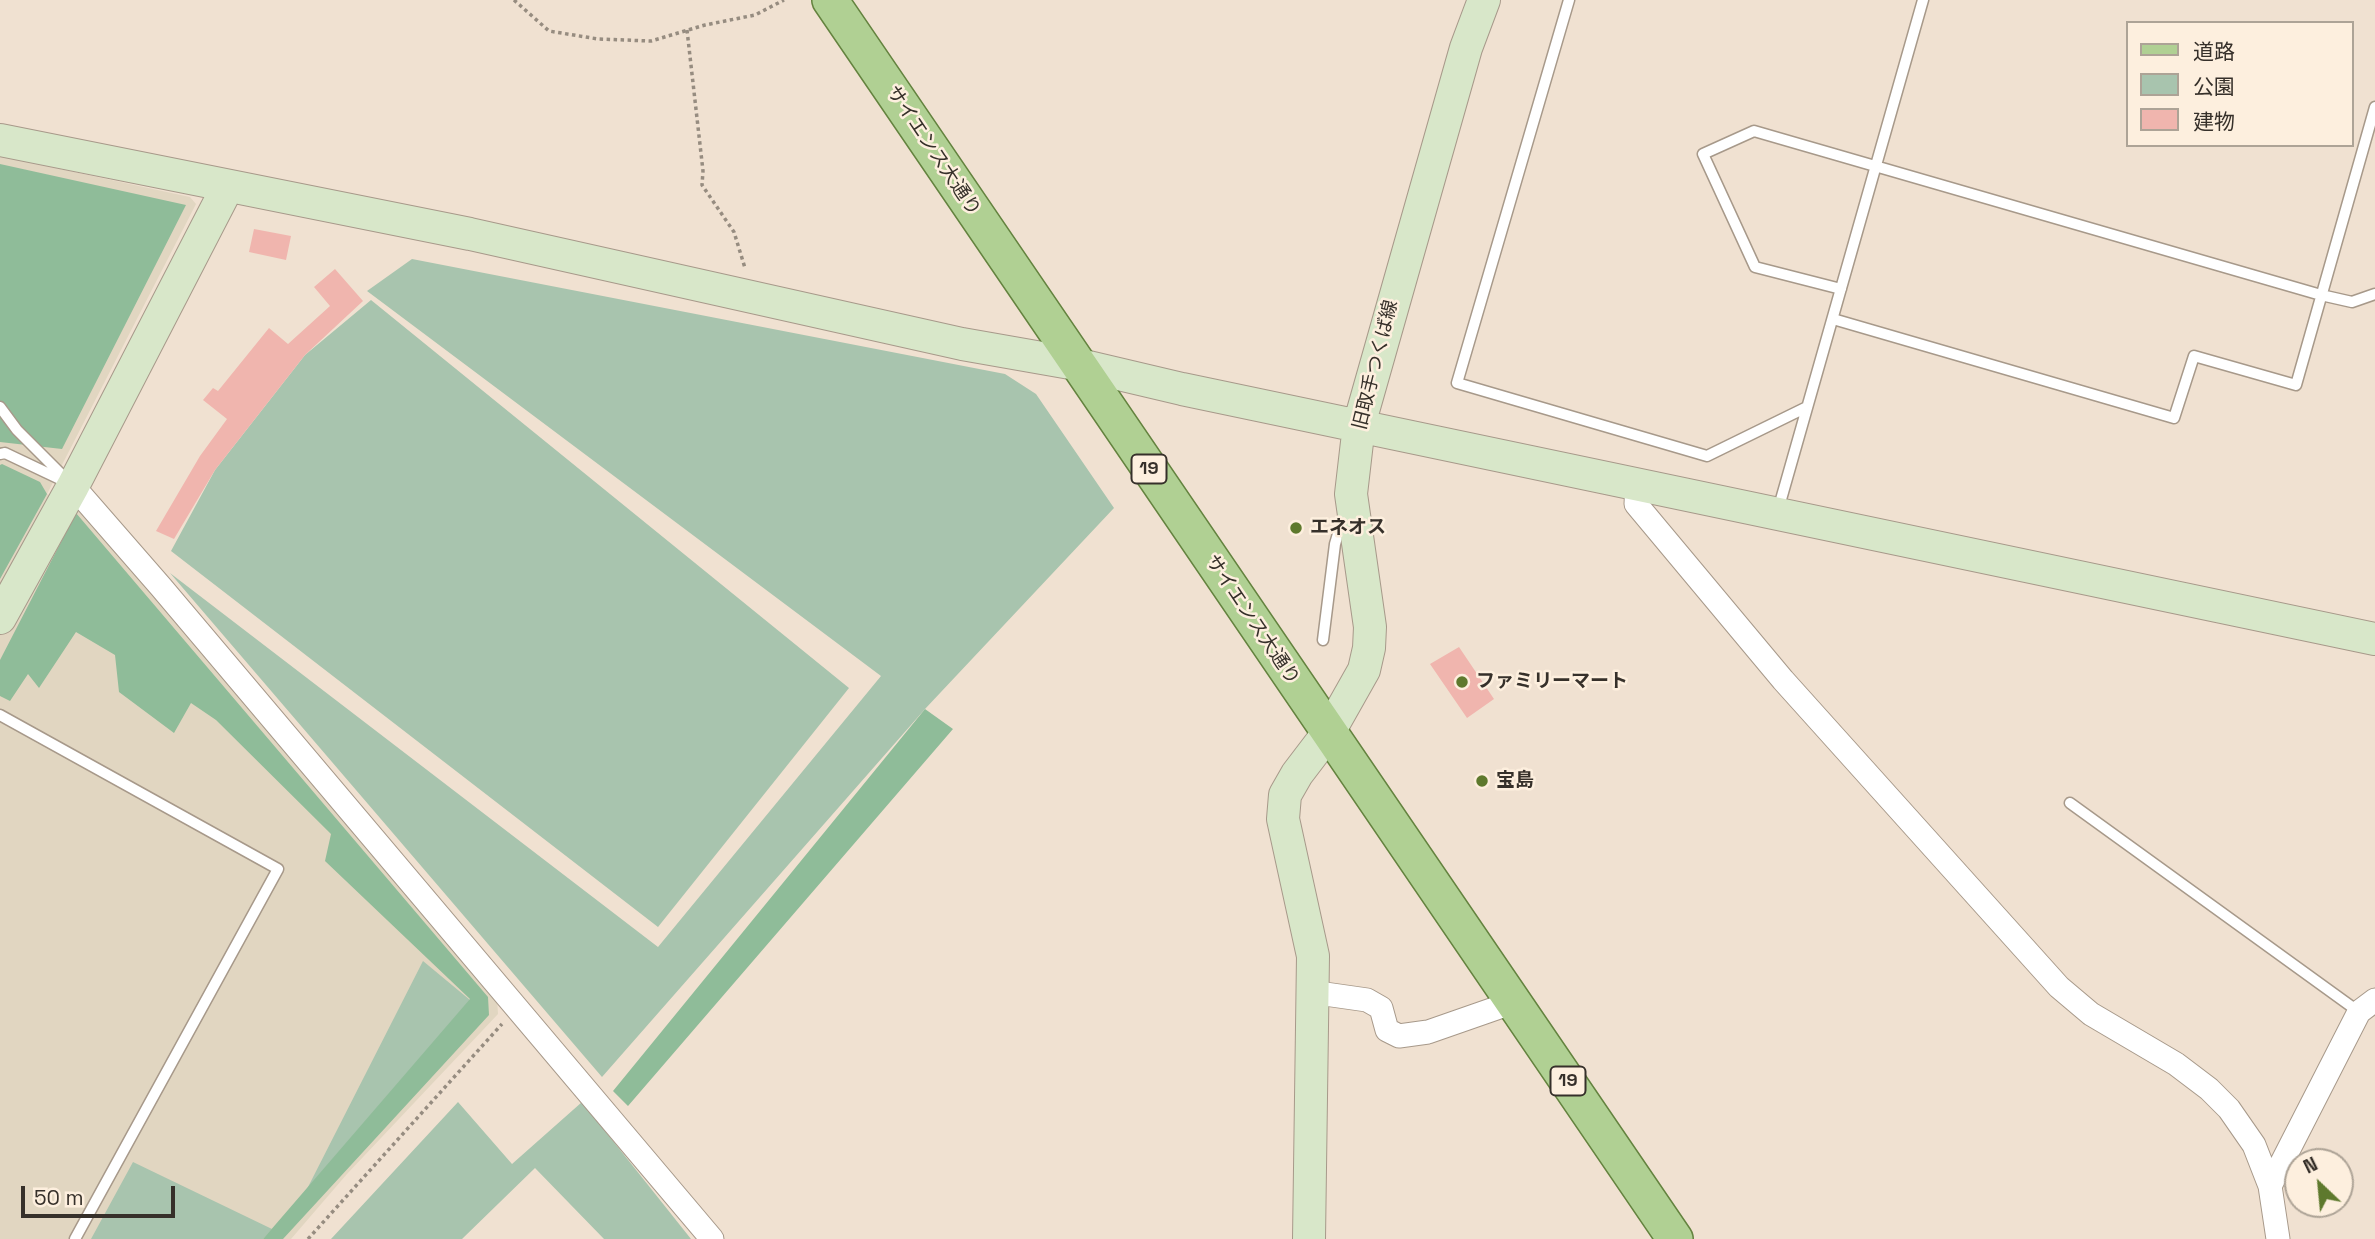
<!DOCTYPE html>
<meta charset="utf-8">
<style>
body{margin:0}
#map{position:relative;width:2375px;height:1239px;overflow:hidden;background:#f0e1d1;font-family:"Space Grotesk","Noto Sans JP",sans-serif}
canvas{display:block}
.legend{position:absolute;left:2126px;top:21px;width:228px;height:126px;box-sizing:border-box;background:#fdefde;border:2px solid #ada396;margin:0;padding:9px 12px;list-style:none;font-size:21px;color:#36302a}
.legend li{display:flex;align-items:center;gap:14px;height:35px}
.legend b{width:35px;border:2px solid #ada396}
.north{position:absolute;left:2284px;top:1148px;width:70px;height:70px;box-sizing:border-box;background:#fdefde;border:2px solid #ada396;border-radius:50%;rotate:334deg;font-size:19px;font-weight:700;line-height:28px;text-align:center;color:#36302a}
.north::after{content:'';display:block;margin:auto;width:24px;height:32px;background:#5e792d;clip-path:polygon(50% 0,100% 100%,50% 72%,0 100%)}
.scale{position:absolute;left:21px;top:1186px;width:154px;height:32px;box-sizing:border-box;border:4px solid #36302a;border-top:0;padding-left:9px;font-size:21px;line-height:24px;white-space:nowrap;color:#36302a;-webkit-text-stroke:5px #fdefde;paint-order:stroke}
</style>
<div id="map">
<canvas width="2375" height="1239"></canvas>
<ul class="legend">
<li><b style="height:9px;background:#b0d093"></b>道路</li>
<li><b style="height:19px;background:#a8c4ae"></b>公園</li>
<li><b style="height:19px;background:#f0b5ae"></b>建物</li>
</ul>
<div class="north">N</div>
<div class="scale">50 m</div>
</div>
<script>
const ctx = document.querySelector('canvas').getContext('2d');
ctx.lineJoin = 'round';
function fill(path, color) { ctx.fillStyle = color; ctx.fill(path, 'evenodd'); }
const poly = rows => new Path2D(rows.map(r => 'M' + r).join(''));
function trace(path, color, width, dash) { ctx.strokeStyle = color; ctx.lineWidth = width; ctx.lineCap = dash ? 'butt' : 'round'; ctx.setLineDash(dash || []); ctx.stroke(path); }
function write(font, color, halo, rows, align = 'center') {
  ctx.font = font + ' "Space Grotesk","Noto Sans JP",sans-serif'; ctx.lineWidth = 5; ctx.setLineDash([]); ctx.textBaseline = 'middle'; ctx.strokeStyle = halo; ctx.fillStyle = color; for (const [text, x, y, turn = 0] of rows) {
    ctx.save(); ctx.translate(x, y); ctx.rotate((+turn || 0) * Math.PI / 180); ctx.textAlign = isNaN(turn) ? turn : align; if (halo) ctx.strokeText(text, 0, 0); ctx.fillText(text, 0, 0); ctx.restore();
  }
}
const industrial = poly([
 [0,156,190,197,196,204,47,494,85,510,497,998,498,1014,347,1174,291,1239,0,1239]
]);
const green = poly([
 [412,259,1005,374,1036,394,1114,508,925,709,602,1077,170,573,658,947,881,676,367,291],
 [371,300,849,688,658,927,171,551,215,470,305,355],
 [423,961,470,1000,307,1189],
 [458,1102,512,1164,582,1102,691,1239,604,1239,535,1168,462,1239,331,1239],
 [133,1162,272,1229,263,1239,91,1239]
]);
const forest = poly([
 [0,164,186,205,62,449,0,442],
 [2,464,40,482,47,494,0,579,0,465],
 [76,513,488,997,489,1015,283,1239,263,1239,470,999,325,861,331,834,216,720,191,703,174,733,119,692,115,655,76,632,39,688,28,674,10,701,0,696,0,660],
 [925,709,953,729,628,1106,613,1091]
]);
const building = poly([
 [254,229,291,236,286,260,249,252],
 [335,269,363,301,305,355,215,470,174,539,156,531,200,456,227,419,203,400,213,388,218,391,269,328,288,344,330,306,314,287],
 [1459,647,1494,699,1467,718,1430,664]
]);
const path = poly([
 [514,0,549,31,598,39,651,41,705,25,755,15,784,0],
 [687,30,703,171,702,185,734,232,745,268],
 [308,1239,502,1024]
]);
const lane = poly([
 [1569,0,1457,383,1707,456,1807,407],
 [1841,289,1755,267,1703,154,1754,131,2321,295,2352,302,2375,294],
 [1833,319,2174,418,2194,356,2296,385,2375,107],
 [0,407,17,430,69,482],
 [0,454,5,453,64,481],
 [1778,510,1923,0],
 [1323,640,1335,544,1343,517],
 [0,715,278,869,75,1239],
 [2070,803,2359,1012]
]);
const street = poly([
 [1637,483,1636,504,1783,680,2059,987,2091,1014,2176,1064,2209,1089,2229,1109,2254,1145,2270,1186,2278,1239],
 [73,486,161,587,712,1239],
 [1311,992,1367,1000,1381,1008,1387,1030,1399,1036,1428,1032,1514,1002],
 [2270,1186,2359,1012,2375,1000]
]);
const secondary = poly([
 [0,140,470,234,962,344,1076,364,1182,389,2375,639],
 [0,618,73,486,228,186],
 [1309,1239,1313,956,1283,819,1285,795,1297,774,1329,732,1364,670,1369,648,1370,627,1351,494,1359,425,1466,48,1484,0]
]);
const primary = poly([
 [830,0,1675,1239]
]);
const markers = [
 [1296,528,7,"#5e792d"],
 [1462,682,7,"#5e792d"],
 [1482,781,7,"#5e792d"]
];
const shields = [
 [1149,469,35],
 [1568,1081,35]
];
const shieldNames = [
 ["19",1149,469],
 ["19",1568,1081]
];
const streetNames = [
 ["サイエンス大通り",933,151,56],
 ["旧取手つくば線",1376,365,-76],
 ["サイエンス大通り",1252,620,56]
];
const poiNames = [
 ["エネオス",1310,528],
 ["ファミリーマート",1476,682],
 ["宝島",1496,781]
];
fill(industrial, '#e1d6c1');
fill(green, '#a8c4ae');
fill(forest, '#8fbc99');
fill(building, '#f0b5ae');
trace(lane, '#a7998a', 13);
trace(street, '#a7998a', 25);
trace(secondary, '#a7998a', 34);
trace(primary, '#64833f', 38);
trace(path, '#968c80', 3.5, [3.5, 3.5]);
trace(lane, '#fff', 10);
trace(street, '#fff', 23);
trace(secondary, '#d8e7c9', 32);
trace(primary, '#b0d093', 35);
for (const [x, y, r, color] of markers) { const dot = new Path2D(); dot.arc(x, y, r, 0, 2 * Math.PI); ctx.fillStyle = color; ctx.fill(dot); trace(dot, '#fdefde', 2.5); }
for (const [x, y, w] of shields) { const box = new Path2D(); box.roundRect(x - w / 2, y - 14.5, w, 29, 5); ctx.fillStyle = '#fdefde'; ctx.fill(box); trace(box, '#36302a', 2); }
write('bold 18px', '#36302a', null, shieldNames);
write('19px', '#36302a', '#fdefde', streetNames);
write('bold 19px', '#36302a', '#fdefde', poiNames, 'left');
</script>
